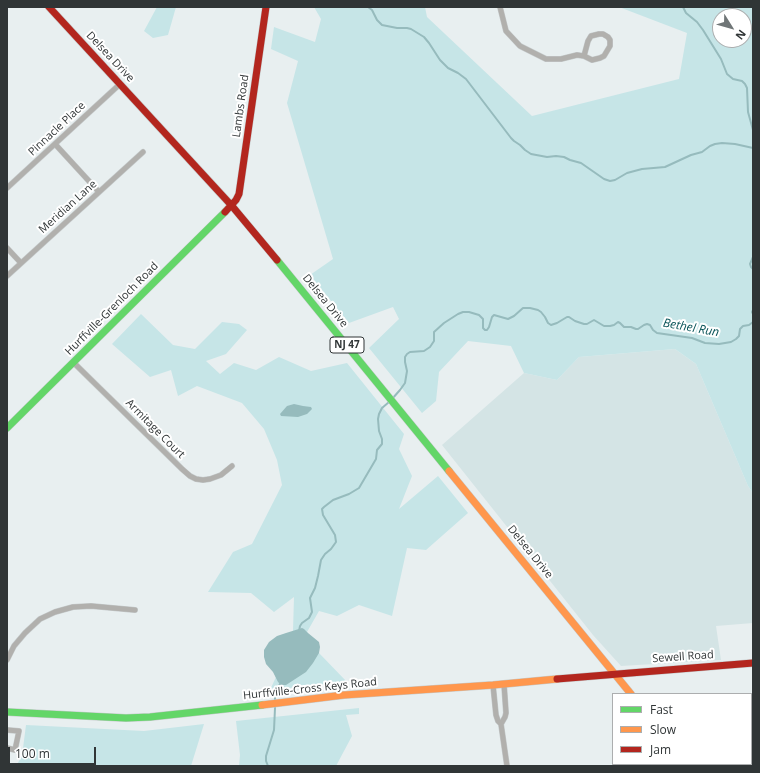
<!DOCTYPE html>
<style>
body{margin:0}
#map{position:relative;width:760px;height:773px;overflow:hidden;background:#e8eff0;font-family:"Open Sans",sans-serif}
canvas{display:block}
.frame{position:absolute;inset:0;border:8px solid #303536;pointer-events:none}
.legend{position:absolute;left:612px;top:693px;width:140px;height:72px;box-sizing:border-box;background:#fff;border:1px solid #acaeaf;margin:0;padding:5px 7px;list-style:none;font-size:12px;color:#303536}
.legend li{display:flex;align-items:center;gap:8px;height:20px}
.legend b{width:20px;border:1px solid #acaeaf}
.north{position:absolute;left:712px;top:8px;width:40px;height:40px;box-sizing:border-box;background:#fff;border:1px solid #acaeaf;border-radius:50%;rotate:127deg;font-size:11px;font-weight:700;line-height:16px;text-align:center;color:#303536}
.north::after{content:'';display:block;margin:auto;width:14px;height:18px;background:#707677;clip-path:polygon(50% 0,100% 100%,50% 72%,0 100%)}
.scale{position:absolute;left:8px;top:747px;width:88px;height:18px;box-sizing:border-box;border:2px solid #303536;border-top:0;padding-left:5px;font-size:12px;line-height:14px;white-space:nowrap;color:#303536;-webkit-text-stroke:3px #fff;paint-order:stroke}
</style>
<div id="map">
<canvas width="760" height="773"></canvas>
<div class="frame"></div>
<ul class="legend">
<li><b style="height:5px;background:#63d668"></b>Fast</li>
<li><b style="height:5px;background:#ff974d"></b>Slow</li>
<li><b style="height:5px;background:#b3261e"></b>Jam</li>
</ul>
<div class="north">N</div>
<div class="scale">100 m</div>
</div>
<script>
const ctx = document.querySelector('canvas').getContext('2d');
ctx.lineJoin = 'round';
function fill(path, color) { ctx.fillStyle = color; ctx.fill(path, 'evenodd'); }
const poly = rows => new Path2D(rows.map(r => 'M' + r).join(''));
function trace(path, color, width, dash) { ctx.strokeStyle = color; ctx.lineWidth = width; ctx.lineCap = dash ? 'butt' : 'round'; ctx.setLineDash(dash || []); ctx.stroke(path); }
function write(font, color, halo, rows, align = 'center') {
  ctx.font = font + ' "Open Sans",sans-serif'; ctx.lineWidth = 4; ctx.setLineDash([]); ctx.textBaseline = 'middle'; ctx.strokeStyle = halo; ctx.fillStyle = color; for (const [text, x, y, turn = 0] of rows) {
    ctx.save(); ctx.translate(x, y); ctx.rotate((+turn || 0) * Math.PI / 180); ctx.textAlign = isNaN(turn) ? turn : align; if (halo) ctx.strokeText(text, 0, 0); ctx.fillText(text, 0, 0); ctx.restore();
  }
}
const built = poly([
 [675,349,696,364,748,486,753,493,753,623,716,626,721,660,621,666,593,635,442,445,524,373,557,380,579,357]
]);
const green = poly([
 [157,7,176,7,168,35,153,38,144,31],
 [314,7,425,7,427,17,532,116,679,79,687,33,619,7,753,7,753,493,748,486,696,364,675,349,579,357,557,380,524,373,511,346,468,341,439,372,436,401,422,413,369,348,399,319,393,307,349,323,310,275,333,259,287,103,298,61,271,49,274,27,315,42,321,19],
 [720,16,744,16,744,40,720,40],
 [141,314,173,345,195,349,222,322,239,324,247,330,226,354,206,361,220,374,234,363,256,370,279,357,311,371,347,363,404,434,399,449,412,476,399,509,438,476,468,513,426,550,407,548,392,616,359,605,337,616,319,611,307,632,319,653,347,682,270,690,276,677,264,654,293,631,294,597,274,612,251,593,208,592,233,552,252,544,282,485,277,460,264,429,242,403,197,386,178,396,171,370,150,377,112,344],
 [359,708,359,714,346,715,352,736,336,766,239,766,240,755,236,721],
 [204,724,191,766,16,766,22,756,26,725,144,731]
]);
const water = poly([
 [294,404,303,406,311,407,312,409,307,414,298,417,281,416,280,414,287,406],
 [302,628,304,629,308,633,319,642,320,647,319,653,313,663,306,672,286,685,281,685,278,682,273,672,266,664,264,657,264,650,269,642,277,636,286,633]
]);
const stream = poly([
 [368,7,372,10,377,20,382,25,397,28,407,28,411,29,424,37,429,43,440,60,448,68,458,73,466,79,511,138,514,141,520,145,525,150,531,154,547,157,556,156,564,157,570,160,581,163,604,179,610,181,615,180,627,173,642,169,665,167,691,155,702,152,710,146,715,144,722,143,735,144,753,148],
 [683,7,686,13,697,22,703,30,721,59,727,74,733,79,742,81,745,84,747,88,748,112,753,130],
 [753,257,750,264,751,267,753,269],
 [753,310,752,312,753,314],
 [392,399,400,390,405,383,407,371,405,362,405,357,407,354,410,352,424,351,430,347,434,341,434,332,444,323,458,314,463,312,469,312,479,315,483,319,483,328,485,330,487,330,489,327,492,317,494,315,508,319,514,316,523,308,530,308,538,310,541,312,545,317,548,323,551,325,557,323,567,317,569,317,575,321,584,324,587,324,594,320,604,326,610,326,614,325,618,322,620,323,624,327,631,327,636,329,638,329,644,325,647,324,650,325,653,330,657,333,692,338,705,343,719,344,731,342,736,339,739,336,740,329,743,326,749,325,753,322],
 [299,631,300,626,302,623,309,618,312,612,310,598,315,588,318,576,321,560,325,554,331,549,336,542,335,535,323,515,322,509,324,507,333,500,349,494,359,488,376,459,377,450,382,444,382,439,379,431,378,419,379,414,382,408,389,402],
 [268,766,266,761,266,756,274,730,275,708,275,694,281,682]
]);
const street = poly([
 [500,7,506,31,520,46,546,59,561,59,577,55,584,56,592,60,600,58,604,56,610,46,610,40,608,37,603,34,599,34,591,36,588,41,584,56],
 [55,144,99,192],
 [7,188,120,84],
 [7,248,21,263],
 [7,276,143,152],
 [73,362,182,469,190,476,196,479,203,480,210,479,221,475,232,466],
 [7,660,14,646,25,633,40,619,55,612,73,607,91,606,135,610],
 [504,684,506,713,505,717,501,724,507,766],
 [493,685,496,715,498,721,501,724],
 [7,730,19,731,15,750,7,748]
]);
const fast = poly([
 [277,260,449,471],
 [7,428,225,212],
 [7,712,126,718,150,717,262,705]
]);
const slow = poly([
 [449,471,631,694],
 [262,705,344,695,493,685,557,679],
 [687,764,689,766]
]);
const jam = poly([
 [49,7,232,206,277,260],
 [225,212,236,200,239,194,266,7],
 [557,679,753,663]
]);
const shields = [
 [347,345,34]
];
const shieldNames = [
 ["NJ 47",347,345]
];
const streetNames = [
 ["Delsea Drive",110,57,47],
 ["Lambs Road",241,106,-82],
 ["Pinnacle Place",57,129,-43],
 ["Meridian Lane",68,207,-42],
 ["Delsea Drive",325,301,51],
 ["Hurffville-Grenloch Road",112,309,-45],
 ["Armitage Court",155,429,45],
 ["Delsea Drive",530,552,51],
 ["Sewell Road",683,657,-4],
 ["Hurffville-Cross Keys Road",310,689,-6]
];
const waterNames = [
 ["Bethel Run",691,328,10]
];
fill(built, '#d4e4e5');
fill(green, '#c6e5e7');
fill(water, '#96bbbd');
trace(stream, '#96bbbd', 2);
trace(street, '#c4c9ca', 6);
trace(fast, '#c4c9ca', 8);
trace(slow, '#c4c9ca', 8);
trace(jam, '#c4c9ca', 8);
trace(street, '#b1b0ad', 5);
trace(fast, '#63d668', 7);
trace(slow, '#ff974d', 7);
trace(jam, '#b3261e', 7);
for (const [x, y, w] of shields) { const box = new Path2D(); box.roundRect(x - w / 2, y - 8, w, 16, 3); ctx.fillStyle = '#fff'; ctx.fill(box); trace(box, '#303536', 1); }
write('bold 10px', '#303536', null, shieldNames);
write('11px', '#303536', '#fff', streetNames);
write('italic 12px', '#095458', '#fff', waterNames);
</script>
